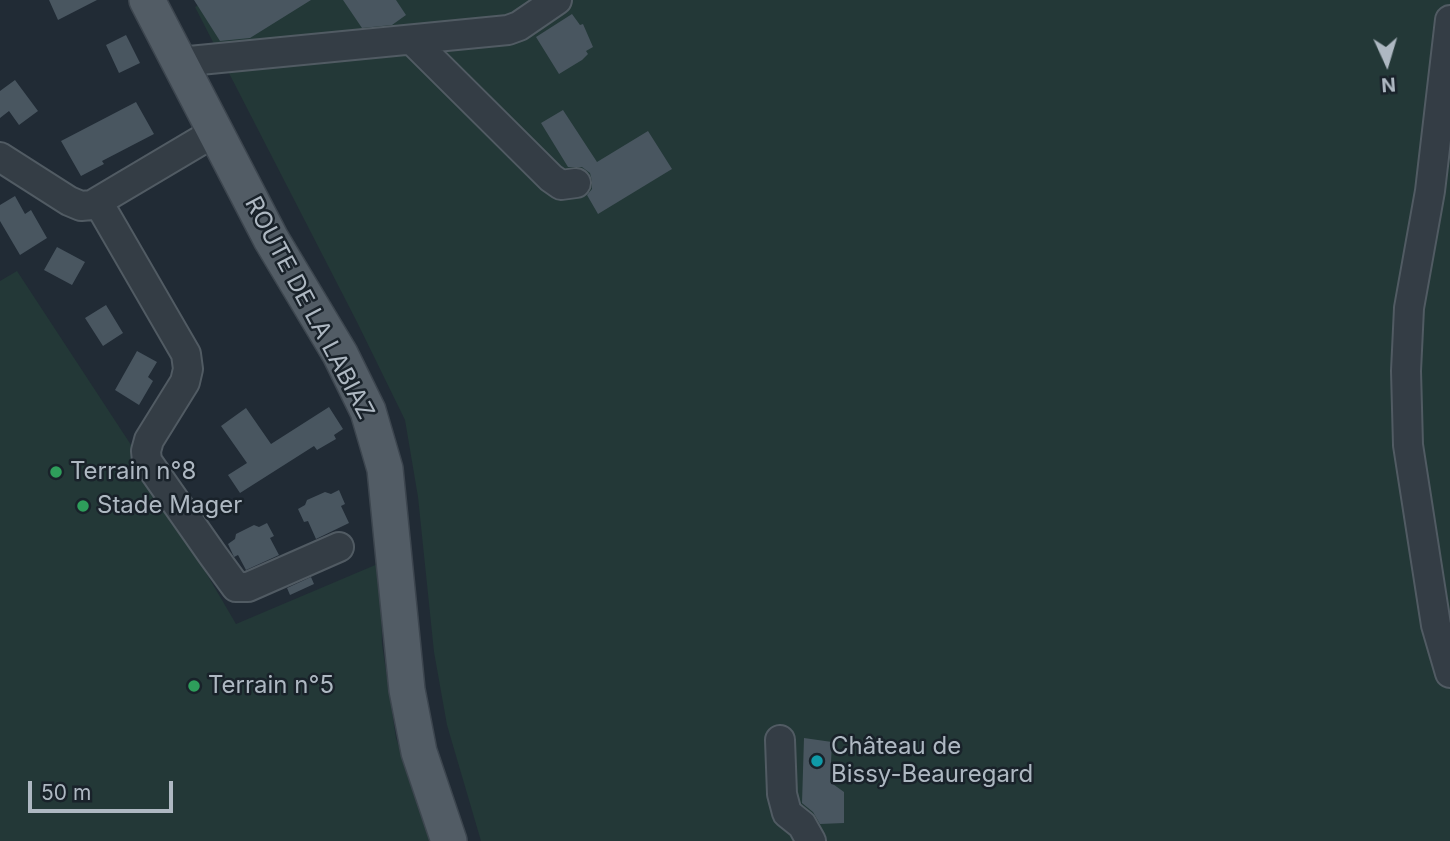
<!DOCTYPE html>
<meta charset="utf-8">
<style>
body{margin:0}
#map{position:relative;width:1450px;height:841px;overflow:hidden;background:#212b35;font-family:Inter,sans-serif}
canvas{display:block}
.north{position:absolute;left:1352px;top:28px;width:70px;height:70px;-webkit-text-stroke:5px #19222a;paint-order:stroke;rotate:176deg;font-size:19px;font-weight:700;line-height:28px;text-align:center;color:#aeb8c2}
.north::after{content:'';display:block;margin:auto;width:24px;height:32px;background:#aeb8c2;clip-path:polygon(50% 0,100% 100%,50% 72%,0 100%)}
.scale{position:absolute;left:28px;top:781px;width:145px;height:32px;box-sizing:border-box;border:4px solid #aeb8c2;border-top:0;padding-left:9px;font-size:21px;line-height:24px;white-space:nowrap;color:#aeb8c2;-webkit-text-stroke:5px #19222a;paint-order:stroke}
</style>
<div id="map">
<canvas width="1450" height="841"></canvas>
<div class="north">N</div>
<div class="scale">50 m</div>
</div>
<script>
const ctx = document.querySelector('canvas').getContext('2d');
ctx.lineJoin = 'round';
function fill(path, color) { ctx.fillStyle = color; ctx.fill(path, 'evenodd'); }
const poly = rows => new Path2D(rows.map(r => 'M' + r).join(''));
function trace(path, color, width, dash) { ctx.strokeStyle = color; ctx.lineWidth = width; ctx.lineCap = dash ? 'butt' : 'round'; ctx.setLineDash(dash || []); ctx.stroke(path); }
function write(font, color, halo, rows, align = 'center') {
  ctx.font = font + ' Inter,sans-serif'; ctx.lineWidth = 5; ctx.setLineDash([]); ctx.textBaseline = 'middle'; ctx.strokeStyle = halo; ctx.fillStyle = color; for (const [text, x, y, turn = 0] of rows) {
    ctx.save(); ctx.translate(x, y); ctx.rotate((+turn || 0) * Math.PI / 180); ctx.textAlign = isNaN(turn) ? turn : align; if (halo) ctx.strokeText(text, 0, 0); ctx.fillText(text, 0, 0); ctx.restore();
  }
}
const green = poly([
 [207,0,1450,0,1450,841,481,841,447,725,434,652,418,497,405,420,357,322,195,7],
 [17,271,133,448,236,624,380,563,382,644,396,738,432,841,0,841,0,281]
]);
const building = poly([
 [49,0,97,0,58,20],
 [194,0,311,0,250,38,220,41],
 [343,0,396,0,406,15,392,25,362,28],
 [572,14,580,25,583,24,593,47,586,51,588,54,582,60,559,74,536,37],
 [126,35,140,63,119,73,106,45],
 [15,80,38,111,19,125,9,111,0,118,0,91],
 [136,102,154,134,102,161,104,164,81,176,61,141],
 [563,110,597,162,648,131,672,169,598,214,587,195,592,189,592,181,590,173,582,167,568,167,541,123],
 [15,196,25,214,31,210,47,238,20,255,0,221,0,205],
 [57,247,85,262,72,285,44,270],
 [106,305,123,333,103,346,85,318],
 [137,351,157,362,148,377,153,381,139,405,115,390],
 [329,407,343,429,334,435,336,439,317,450,314,446,240,493,228,475,247,463,221,426,246,408,271,444],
 [339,490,345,504,341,506,349,523,316,539,308,521,304,522,298,509,305,505,307,500,325,492,331,494],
 [267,523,274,536,270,538,279,555,246,570,238,555,234,557,228,544,235,539,236,534,254,525,259,527],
 [311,577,314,584,290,595,287,588],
 [804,738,832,742,830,782,844,792,844,823,820,824,813,812,802,803]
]);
const minor = poly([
 [1450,20,1430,191,1409,308,1406,371,1408,445,1436,625,1450,673],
 [413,41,551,178,561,185,576,183],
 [179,62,508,30,519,26,557,0],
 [0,157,69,201,81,206,92,205,215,132],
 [98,202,186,354,188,369,185,382,149,440,146,451,147,461,212,554,236,587,248,587,339,547],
 [780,740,782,794,787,813,802,825,811,841]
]);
const major = poly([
 [147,0,271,239,340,354,368,411,385,469,407,690,419,752,449,841]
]);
const markers = [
 [56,472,7,"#2e9e5b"],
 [83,506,7,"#2e9e5b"],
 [194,686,7,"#2e9e5b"],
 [817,761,7,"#0f9aa8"]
];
const streetNames = [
 ["ROUTE DE LA LABIAZ",309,308,62]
];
const poiNames = [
 ["Terrain n°8",70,472],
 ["Stade Mager",97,506],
 ["Terrain n°5",208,686],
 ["Château de",831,747],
 ["Bissy-Beauregard",831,775]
];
fill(green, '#233837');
fill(building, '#495660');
trace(minor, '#515b63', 32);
trace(major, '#3d464f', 38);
trace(minor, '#343d45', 28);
trace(major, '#525c65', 35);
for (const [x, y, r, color] of markers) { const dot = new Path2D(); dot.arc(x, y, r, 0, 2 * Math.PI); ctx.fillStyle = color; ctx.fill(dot); trace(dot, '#19222a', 2.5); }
write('24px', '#aeb8c2', '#19222a', streetNames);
write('24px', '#aeb8c2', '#19222a', poiNames, 'left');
</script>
